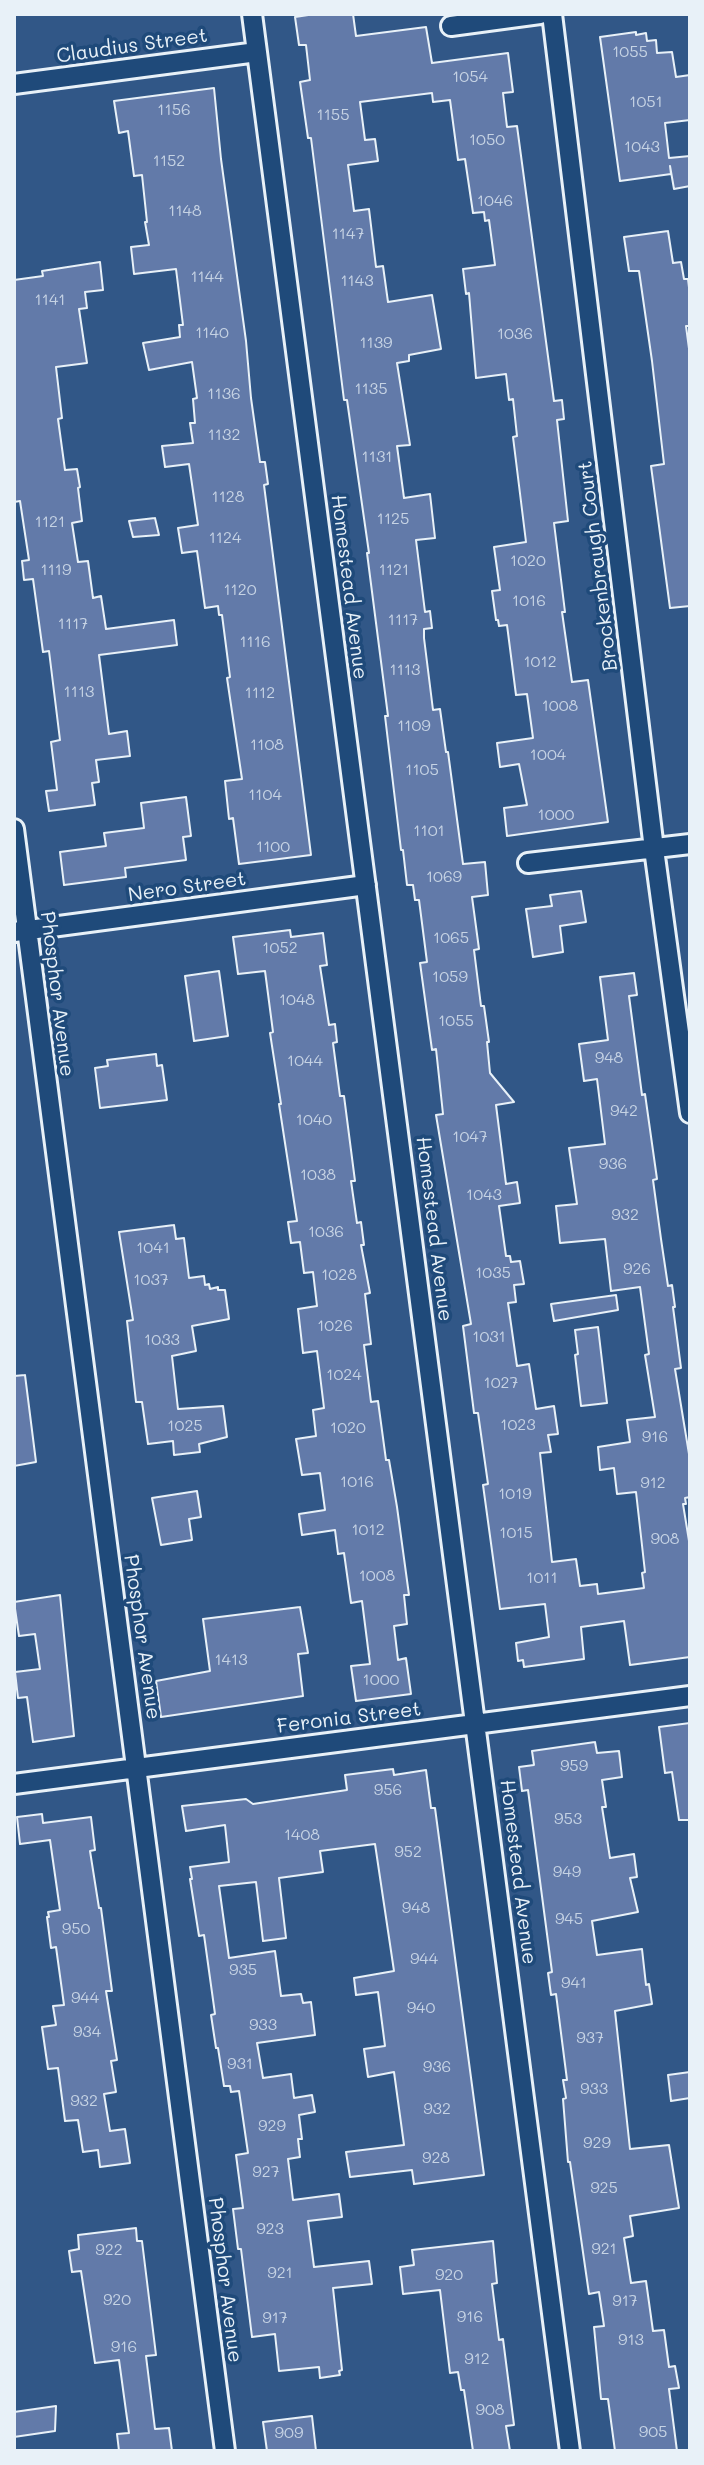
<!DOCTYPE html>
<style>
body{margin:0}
#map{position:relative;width:704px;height:2465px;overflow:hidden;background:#315787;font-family:Mali,sans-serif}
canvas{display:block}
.frame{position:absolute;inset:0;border:16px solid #e8f1f8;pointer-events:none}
</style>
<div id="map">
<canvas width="704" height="2465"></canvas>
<div class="frame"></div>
</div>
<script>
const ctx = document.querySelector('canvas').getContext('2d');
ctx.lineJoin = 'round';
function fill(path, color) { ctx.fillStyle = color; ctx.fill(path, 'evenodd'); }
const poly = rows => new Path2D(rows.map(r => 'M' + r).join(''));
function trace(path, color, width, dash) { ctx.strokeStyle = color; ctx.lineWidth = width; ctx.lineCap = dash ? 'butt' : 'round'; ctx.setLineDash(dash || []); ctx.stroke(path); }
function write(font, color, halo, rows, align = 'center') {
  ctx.font = font + ' Mali,sans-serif'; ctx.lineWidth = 7; ctx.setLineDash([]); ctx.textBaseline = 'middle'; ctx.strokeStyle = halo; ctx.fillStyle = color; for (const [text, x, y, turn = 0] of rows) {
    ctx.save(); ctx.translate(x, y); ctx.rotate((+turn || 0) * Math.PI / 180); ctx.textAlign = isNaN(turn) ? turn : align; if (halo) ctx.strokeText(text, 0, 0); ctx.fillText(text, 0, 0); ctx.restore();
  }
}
const building = poly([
 [315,14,353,14,356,36,426,27,432,63,508,53,513,92,503,93,507,127,517,126,554,401,562,400,564,419,557,420,568,521,554,523,565,612,562,612,572,682,588,680,608,822,507,836,504,808,527,805,519,764,500,767,497,743,533,738,527,694,516,695,507,625,499,626,498,620,496,620,492,591,500,590,494,547,526,542,513,437,517,436,513,399,509,400,506,374,476,378,469,293,466,294,463,269,495,265,489,220,485,221,484,212,473,213,465,159,458,160,450,100,433,102,432,93,360,102,365,140,375,139,378,161,348,165,354,211,369,209,376,267,383,266,388,302,432,295,441,349,409,355,409,361,397,363,410,445,397,446,404,498,430,494,435,538,416,540,425,612,430,611,432,628,424,629,424,638,433,710,440,709,446,752,448,752,463,864,485,862,488,895,472,897,479,949,474,950,481,1006,484,1006,489,1042,487,1042,490,1073,514,1102,496,1105,506,1184,517,1182,520,1203,499,1206,506,1256,510,1256,511,1262,520,1261,524,1284,514,1285,516,1302,508,1303,517,1366,529,1364,536,1409,554,1406,558,1434,548,1435,551,1452,540,1453,552,1562,576,1559,580,1586,597,1584,598,1594,644,1588,642,1573,645,1572,636,1492,617,1494,614,1468,600,1470,598,1447,630,1442,627,1420,655,1417,645,1355,649,1354,640,1287,611,1291,605,1239,560,1243,556,1206,577,1204,569,1148,605,1144,597,1079,584,1081,579,1044,608,1040,600,977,634,973,637,995,629,996,642,1095,645,1094,657,1179,653,1180,661,1239,668,1286,672,1285,675,1307,673,1307,681,1368,675,1369,690,1460,690,1497,685,1498,686,1504,683,1504,690,1547,690,1657,630,1665,624,1621,581,1627,584,1659,524,1667,523,1660,518,1661,516,1643,549,1637,545,1604,500,1609,483,1485,488,1484,478,1413,474,1413,463,1326,471,1324,436,1115,443,1114,436,1049,432,1050,420,963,427,962,419,900,415,900,413,885,407,885,403,850,401,850,385,716,388,716,367,553,369,553,347,400,344,400,311,138,308,138,300,82,310,80,306,45,299,45,295,17,315,14],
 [636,32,636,35,646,33,647,41,656,40,657,53,672,52,676,77,690,75,690,120,665,123,669,158,690,156,690,186,674,189,670,166,671,174,620,181,600,37,636,32],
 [214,88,221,159,246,341,251,398,260,462,265,462,268,484,264,485,311,855,239,864,233,818,229,819,225,781,242,779,227,678,230,677,222,615,219,615,218,606,205,608,197,551,182,553,178,528,198,525,189,464,165,467,162,446,193,443,190,423,195,423,193,399,197,398,192,362,149,370,143,343,180,337,179,325,183,325,176,269,134,274,131,247,149,245,145,222,147,222,142,175,134,176,128,131,119,133,114,101,214,88],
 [668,231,673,263,681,262,684,279,688,279,690,296,690,326,686,326,690,356,690,606,670,608,651,466,664,464,652,361,639,271,629,271,624,237,668,231],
 [100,262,103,290,85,292,87,308,79,309,87,363,56,367,62,418,58,419,65,470,77,469,80,487,78,488,82,521,72,523,78,562,88,561,93,598,101,596,106,629,174,620,177,645,99,655,109,734,127,731,130,756,96,760,99,782,92,783,95,805,49,811,46,791,57,790,51,742,60,740,49,651,43,652,33,579,24,580,22,561,29,560,20,501,14,502,14,280,43,276,42,271,100,262],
 [155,518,159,535,133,537,129,521,155,518],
 [186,797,191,836,183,837,186,860,125,868,126,877,64,885,60,852,106,846,104,833,144,828,141,803,186,797],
 [581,891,586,922,560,926,563,952,533,957,526,909,552,906,550,895,581,891],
 [290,930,291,937,323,933,327,965,320,966,329,1025,335,1024,337,1042,333,1043,340,1096,344,1096,355,1181,351,1181,357,1223,361,1222,364,1245,361,1245,370,1293,365,1294,371,1344,364,1345,371,1402,378,1401,386,1460,389,1460,397,1507,409,1595,404,1595,407,1624,394,1626,398,1660,406,1658,411,1694,356,1701,351,1666,370,1664,362,1601,351,1603,344,1553,338,1554,335,1530,302,1535,299,1514,325,1510,320,1473,302,1475,296,1439,316,1436,313,1410,324,1408,317,1351,303,1353,298,1309,317,1306,313,1272,304,1273,300,1242,291,1243,288,1222,297,1221,279,1104,281,1104,270,1033,273,1032,265,971,238,974,233,937,290,930],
 [219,971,228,1036,194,1041,185,976,219,971],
 [156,1054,157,1066,162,1065,167,1100,100,1108,95,1068,108,1066,107,1060,156,1054],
 [174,1225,176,1239,184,1238,189,1278,204,1276,205,1285,209,1284,210,1289,218,1287,218,1290,225,1290,229,1319,192,1326,196,1351,172,1356,178,1409,223,1406,227,1437,199,1444,200,1452,174,1455,173,1441,148,1444,142,1402,136,1402,127,1321,133,1320,119,1232,174,1225],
 [616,1295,618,1310,554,1321,551,1304,616,1295],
 [598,1327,607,1403,581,1406,575,1355,578,1354,575,1330,598,1327],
 [25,1375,36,1462,14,1466,14,1376,25,1375],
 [197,1491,201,1517,189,1519,192,1540,161,1545,152,1498,197,1491],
 [60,1595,74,1736,33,1742,27,1697,18,1698,15,1672,40,1669,35,1634,19,1636,14,1602,60,1595],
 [300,1607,308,1653,298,1654,303,1696,161,1717,156,1681,210,1671,203,1619,300,1607],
 [690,1723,690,1820,679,1820,672,1772,665,1773,659,1727,690,1723],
 [595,1742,597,1753,619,1751,622,1777,602,1780,606,1807,602,1807,610,1858,634,1854,637,1877,630,1878,638,1912,592,1921,597,1955,642,1949,646,1985,649,1984,652,2004,615,2011,630,2149,669,2145,679,2208,630,2216,633,2236,624,2238,631,2283,646,2281,653,2331,664,2330,669,2367,675,2366,679,2388,669,2389,677,2451,615,2451,608,2399,601,2399,594,2327,604,2326,599,2292,589,2294,570,2162,568,2162,563,2099,566,2098,563,2080,567,2080,556,1994,551,1995,548,1973,552,1972,528,1790,522,1791,519,1767,534,1765,532,1751,595,1742],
 [393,1769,394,1775,426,1770,431,1808,435,1808,484,2175,414,2184,412,2170,350,2177,346,2152,404,2145,394,2072,368,2077,364,2049,385,2046,378,1992,356,1995,354,1978,394,1971,375,1844,320,1851,323,1872,279,1878,286,1938,263,1941,256,1882,219,1886,229,1958,275,1951,281,1996,301,1994,303,2003,311,2002,315,2035,257,2043,263,2078,291,2074,294,2098,312,2095,315,2112,299,2115,302,2139,298,2139,300,2157,288,2159,293,2200,339,2194,342,2217,308,2221,314,2267,369,2261,372,2284,333,2288,342,2370,339,2371,340,2375,320,2378,319,2367,279,2371,275,2334,252,2337,241,2249,238,2249,233,2209,243,2208,236,2155,248,2153,239,2091,231,2092,230,2086,224,2086,218,2048,216,2048,211,2015,215,2014,204,1935,199,1936,190,1879,192,1879,190,1867,229,1862,225,1825,186,1831,182,1806,246,1799,253,1804,347,1790,345,1775,393,1769],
 [42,1814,43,1823,91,1817,95,1850,90,1851,99,1908,101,1908,112,1991,106,1991,117,2060,111,2061,116,2092,104,2094,110,2131,125,2129,130,2163,100,2167,98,2150,83,2152,78,2120,65,2121,58,2068,48,2069,42,2027,56,2025,53,2006,64,2005,56,1947,51,1948,47,1917,49,1917,48,1912,60,1910,50,1840,20,1844,17,1817,42,1814],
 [690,2072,690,2098,671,2101,668,2075,690,2072],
 [136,2228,137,2241,142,2241,156,2355,146,2356,155,2429,169,2428,172,2451,119,2451,117,2434,129,2433,119,2360,95,2363,81,2271,72,2272,69,2251,79,2249,78,2235,136,2228],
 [493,2241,497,2283,492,2284,499,2340,503,2339,514,2425,506,2426,510,2451,473,2451,464,2390,461,2390,458,2372,450,2373,440,2290,403,2294,400,2267,414,2265,412,2250,493,2241],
 [56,2406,55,2431,14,2437,14,2412,56,2406],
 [312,2416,316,2451,267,2451,263,2422,312,2416]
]);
const minor = poly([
 [252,14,570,2451],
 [552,14,654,849,690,1113],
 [451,26,540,14],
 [14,84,257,52],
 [14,829,225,2451],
 [528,863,690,844],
 [14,932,366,885],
 [14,1784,690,1696]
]);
const numberNames = [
 ["1055",630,52],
 ["1054",470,77],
 ["1051",646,102],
 ["1156",174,110],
 ["1155",333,115],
 ["1050",487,140],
 ["1043",642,147],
 ["1152",169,161],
 ["1046",495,201],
 ["1148",185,211],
 ["1147",348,234],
 ["1144",207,277],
 ["1143",357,281],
 ["1141",50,300],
 ["1140",212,333],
 ["1036",515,334],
 ["1139",376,343],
 ["1135",371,389],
 ["1136",224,394],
 ["1132",224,435],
 ["1131",377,457],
 ["1128",228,497],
 ["1125",393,519],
 ["1121",50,522],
 ["1124",225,538],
 ["1020",528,561],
 ["1119",56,570],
 ["1121",394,570],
 ["1120",240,590],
 ["1016",529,601],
 ["1117",403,620],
 ["1117",73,624],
 ["1116",255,642],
 ["1012",540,662],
 ["1113",405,670],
 ["1113",79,692],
 ["1112",260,693],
 ["1008",560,706],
 ["1109",414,726],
 ["1108",267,745],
 ["1004",548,755],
 ["1105",422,770],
 ["1104",265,795],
 ["1000",556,815],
 ["1101",429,831],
 ["1100",273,847],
 ["1069",444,877],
 ["1065",451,938],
 ["1052",280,948],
 ["1059",450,977],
 ["1048",297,1000],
 ["1055",456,1021],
 ["948",609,1058],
 ["1044",305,1061],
 ["942",624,1111],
 ["1040",314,1120],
 ["1047",470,1137],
 ["936",613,1164],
 ["1038",318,1175],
 ["1043",484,1195],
 ["932",625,1215],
 ["1036",326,1232],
 ["1041",153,1248],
 ["926",637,1269],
 ["1035",493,1273],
 ["1028",339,1275],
 ["1037",151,1280],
 ["1026",335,1326],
 ["1031",489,1337],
 ["1033",162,1340],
 ["1024",344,1375],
 ["1027",501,1383],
 ["1023",518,1425],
 ["1025",185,1426],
 ["1020",348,1428],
 ["916",655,1437],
 ["1016",357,1482],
 ["912",653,1483],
 ["1019",515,1494],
 ["1012",368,1530],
 ["1015",516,1533],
 ["908",665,1539],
 ["1008",377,1576],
 ["1011",542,1578],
 ["1413",231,1660],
 ["1000",381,1680],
 ["959",574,1766],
 ["956",388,1790],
 ["953",568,1819],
 ["1408",302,1835],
 ["952",408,1852],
 ["949",567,1872],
 ["948",416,1908],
 ["945",569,1919],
 ["950",76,1929],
 ["944",424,1959],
 ["935",243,1970],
 ["941",574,1983],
 ["944",85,1998],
 ["940",421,2008],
 ["933",263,2025],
 ["934",87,2032],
 ["937",590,2038],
 ["931",240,2064],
 ["936",437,2067],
 ["933",594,2089],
 ["932",84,2101],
 ["932",437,2109],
 ["929",272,2126],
 ["929",597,2143],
 ["928",436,2158],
 ["927",266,2172],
 ["925",604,2188],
 ["923",270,2229],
 ["921",604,2249],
 ["922",109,2250],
 ["921",280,2273],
 ["920",449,2275],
 ["920",117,2300],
 ["917",625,2301],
 ["916",470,2317],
 ["917",275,2318],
 ["913",631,2340],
 ["916",124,2347],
 ["912",477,2359],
 ["908",490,2410],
 ["905",653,2432],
 ["909",289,2433]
];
const streetNames = [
 ["Claudius Street",132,46,-8],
 ["Brockenbraugh Court",598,566,-97],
 ["Homestead Avenue",349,587,83],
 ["Nero Street",187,887,-8],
 ["Phosphor Avenue",57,994,83],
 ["Homestead Avenue",434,1229,83],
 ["Phosphor Avenue",142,1637,82],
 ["Feronia Street",349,1718,-7],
 ["Homestead Avenue",518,1872,83],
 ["Phosphor Avenue",225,2280,83]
];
fill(building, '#627aa9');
trace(building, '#e8f1f8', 2);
trace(minor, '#e8f1f8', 24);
trace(minor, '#1f4a7a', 18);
write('16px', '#c6d3e4', null, numberNames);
write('20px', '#e8f1f8', '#1f4a7a', streetNames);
</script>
